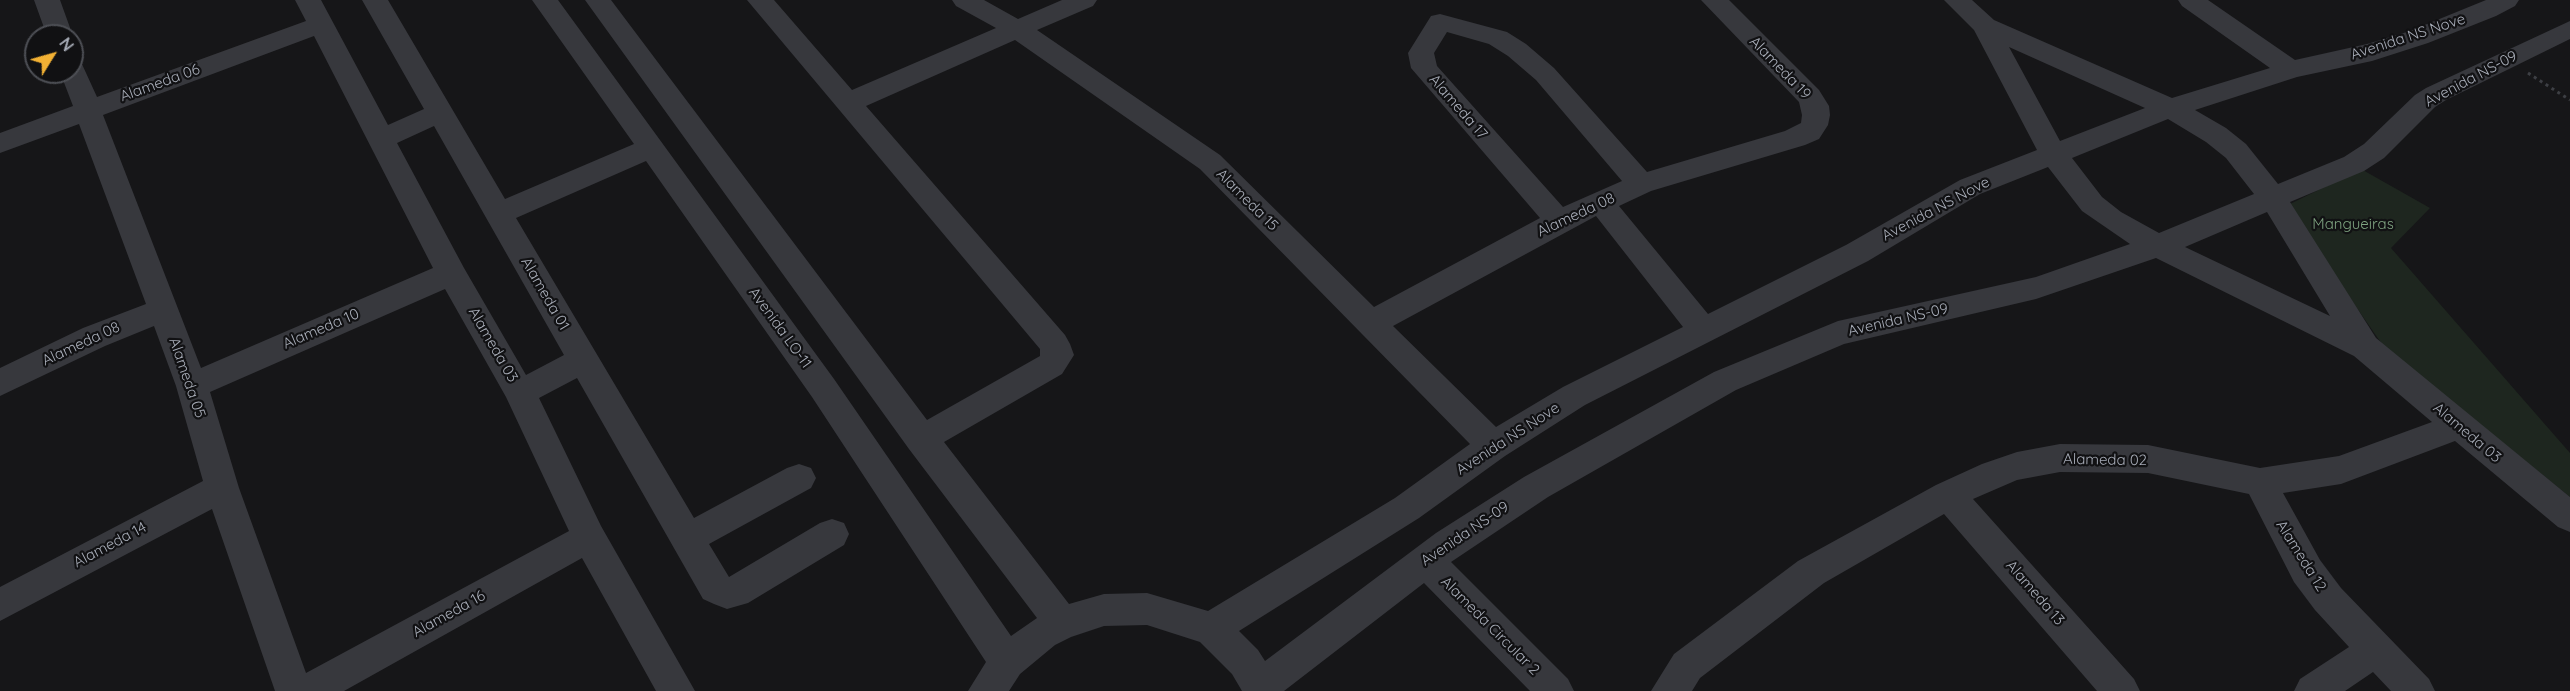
<!DOCTYPE html>
<style>
body{margin:0}
#map{position:relative;width:2570px;height:691px;overflow:hidden;background:#161618;font-family:Quicksand,sans-serif}
canvas{display:block}
.north{position:absolute;left:24px;top:24px;width:60px;height:60px;box-sizing:border-box;background:#111113;border:2px solid #4d4f55;border-radius:50%;rotate:53deg;font-size:16px;font-weight:700;line-height:24px;text-align:center;color:#a8adb8}
.north::after{content:'';display:block;margin:auto;width:21px;height:27px;background:#f2b134;clip-path:polygon(50% 0,100% 100%,50% 72%,0 100%)}
</style>
<div id="map">
<canvas width="2570" height="691"></canvas>
<div class="north">N</div>
</div>
<script>
const ctx = document.querySelector('canvas').getContext('2d');
ctx.lineJoin = 'round';
function fill(path, color) { ctx.fillStyle = color; ctx.fill(path, 'evenodd'); }
const poly = rows => new Path2D(rows.map(r => 'M' + r).join(''));
function trace(path, color, width, dash) { ctx.strokeStyle = color; ctx.lineWidth = width; ctx.lineCap = dash ? 'butt' : 'round'; ctx.setLineDash(dash || []); ctx.stroke(path); }
function write(font, color, halo, rows, align = 'center') {
  ctx.font = font + ' Quicksand,sans-serif'; ctx.lineWidth = 4.5; ctx.setLineDash([]); ctx.textBaseline = 'middle'; ctx.strokeStyle = halo; ctx.fillStyle = color; for (const [text, x, y, turn = 0] of rows) {
    ctx.save(); ctx.translate(x, y); ctx.rotate((+turn || 0) * Math.PI / 180); ctx.textAlign = isNaN(turn) ? turn : align; if (halo) ctx.strokeText(text, 0, 0); ctx.fillText(text, 0, 0); ctx.restore();
  }
}
const green = poly([
 [2361,169,2430,208,2391,248,2570,453,2570,497,2384,347,2286,206]
]);
const path = poly([
 [2528,73,2570,100]
]);
const minor = poly([
 [34,0,60,0,73,36,72,38,47,36,34,0],
 [295,0,321,0,388,125,424,109,362,0,388,0,505,199,634,144,532,0,558,0,834,379,1011,636,1037,618,909,449,585,0,611,0,927,420,1040,356,1040,349,747,0,774,0,852,90,996,28,956,6,952,0,984,0,1018,19,1062,0,1097,0,1093,6,1037,30,1220,155,1374,307,1540,218,1411,68,1408,53,1431,16,1440,14,1507,32,1526,44,1554,68,1647,172,1785,131,1801,123,1802,115,1799,102,1701,0,1729,0,1819,90,1829,106,1830,115,1828,125,1819,139,1805,145,1651,191,1619,206,1708,314,1846,245,1960,180,2037,150,1974,30,1944,0,1972,0,1994,20,2172,98,2270,68,2182,6,2178,0,2208,0,2295,60,2367,44,2410,31,2486,0,2519,0,2515,6,2496,16,2428,43,2372,61,2297,77,2195,110,2226,128,2246,144,2278,184,2344,157,2364,144,2415,95,2426,88,2570,21,2570,39,2446,100,2435,107,2384,158,2364,171,2290,202,2376,338,2570,497,2570,532,2558,527,2455,441,2341,484,2283,493,2320,560,2341,588,2429,679,2435,691,2391,691,2373,672,2345,691,2294,691,2300,679,2349,647,2315,610,2294,582,2249,494,2148,473,2060,472,2017,480,1973,499,2134,679,2140,691,2097,691,1944,514,1824,583,1700,678,1692,691,1651,691,1674,654,1798,561,1936,485,1982,464,2017,452,2060,444,2148,445,2260,468,2339,456,2432,422,2354,356,2156,258,2036,299,1844,344,1736,390,1548,497,1451,562,1568,679,1574,691,1530,691,1424,583,1284,691,1242,691,1232,674,1200,642,1147,625,1104,626,1071,637,1055,645,1020,674,1009,691,968,691,986,662,812,397,646,161,516,218,694,518,787,468,799,464,811,468,816,478,811,488,709,544,729,577,820,523,832,519,844,523,849,534,844,545,748,603,727,609,714,604,703,599,577,378,539,398,601,526,695,691,656,691,582,558,344,691,275,691,212,509,0,621,0,587,203,481,176,386,154,326,105,346,0,396,0,368,83,328,146,304,79,124,0,153,0,133,73,106,60,72,72,72,72,59,81,62,97,97,306,21,295,0],
 [1447,32,1489,44,1508,56,1536,80,1622,181,1563,207,1437,66,1434,53,1447,32],
 [314,36,433,268,201,368,103,115,314,36],
 [1015,40,1200,169,1470,444,1395,498,1208,611,1147,593,1104,594,1069,604,944,442,1062,374,1074,355,1070,344,1065,335,866,106,1015,40],
 [2009,47,2145,108,2060,141,2009,47],
 [2168,119,2206,142,2226,158,2254,194,2159,233,2121,212,2102,197,2072,158,2168,119],
 [434,126,564,355,526,375,464,268,397,143,434,126],
 [2048,167,2082,211,2130,244,2036,277,1838,321,1714,372,1524,477,1436,533,1265,661,1258,650,1239,631,1419,518,1505,456,1585,405,1868,261,1980,194,2048,167],
 [2267,212,2330,316,2185,247,2267,212],
 [1596,216,1683,327,1563,387,1496,427,1393,326,1596,216],
 [445,289,506,397,569,531,306,673,239,488,210,392,445,289]
]);
const streetNames = [
 ["Avenida NS Nove",2408,37,-18],
 ["Alameda 19",1780,68,46],
 ["Avenida NS-09",2471,79,-28],
 ["Alameda 06",160,83,-20],
 ["Alameda 17",1458,107,49],
 ["Alameda 15",1247,200,45],
 ["Avenida NS Nove",1936,209,-28],
 ["Alameda 08",1576,215,-25],
 ["Alameda 01",545,294,60],
 ["Avenida NS-09",1898,320,-13],
 ["Avenida LO-11",780,328,54],
 ["Alameda 10",321,329,-23],
 ["Alameda 08",81,344,-25],
 ["Alameda 03",493,345,60],
 ["Alameda 05",187,378,71],
 ["Alameda 03",2467,433,40],
 ["Avenida NS Nove",1508,439,-33],
 ["Alameda 02",2105,460,1],
 ["Avenida NS-09",1465,534,-34],
 ["Alameda 14",110,545,-28],
 ["Alameda 12",2301,556,58],
 ["Alameda 13",2035,593,49],
 ["Alameda 16",449,614,-29],
 ["Alameda Circular 2",1490,626,45]
];
const parkNames = [
 ["Mangueiras",2353,224]
];
fill(green, '#1e261f');
trace(path, '#3d3f44', 3, [3, 4]);
fill(minor, '#37383d');
write('15px', '#a8adb8', '#111113', streetNames);
write('15px', '#7fa381', '#111113', parkNames);
</script>
